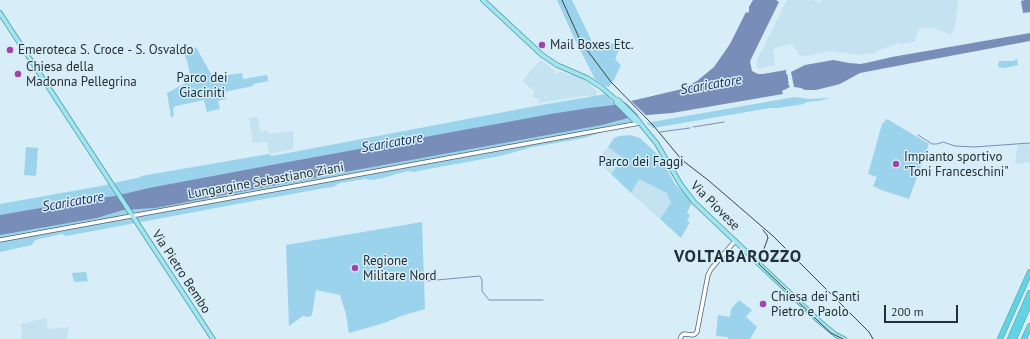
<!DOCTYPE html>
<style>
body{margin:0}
#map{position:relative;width:1030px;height:339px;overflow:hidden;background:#d7edf7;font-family:"PT Sans",sans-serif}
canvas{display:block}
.scale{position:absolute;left:884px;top:305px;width:74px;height:18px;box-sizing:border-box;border:2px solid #262f33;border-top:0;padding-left:5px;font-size:12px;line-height:14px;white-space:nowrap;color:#262f33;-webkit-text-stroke:3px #d7edf7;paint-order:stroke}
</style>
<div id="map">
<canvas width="1030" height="339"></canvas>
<div class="scale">200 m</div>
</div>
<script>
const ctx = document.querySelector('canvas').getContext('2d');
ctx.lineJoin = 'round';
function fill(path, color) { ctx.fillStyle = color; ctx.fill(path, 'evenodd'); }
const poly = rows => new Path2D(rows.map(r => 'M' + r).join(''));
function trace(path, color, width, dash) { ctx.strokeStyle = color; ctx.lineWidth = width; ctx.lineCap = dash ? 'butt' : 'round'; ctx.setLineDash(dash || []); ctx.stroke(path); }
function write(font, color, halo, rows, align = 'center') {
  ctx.font = font + ' "PT Sans",sans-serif'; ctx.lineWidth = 3; ctx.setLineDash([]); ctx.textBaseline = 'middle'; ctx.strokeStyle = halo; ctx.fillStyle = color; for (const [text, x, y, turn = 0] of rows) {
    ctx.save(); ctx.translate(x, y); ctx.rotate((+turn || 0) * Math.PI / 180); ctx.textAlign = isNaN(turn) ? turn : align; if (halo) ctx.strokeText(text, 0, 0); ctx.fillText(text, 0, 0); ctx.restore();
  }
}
const built = poly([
 [788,0,813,0,821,3,822,0,958,0,955,28,951,35,937,29,920,27,914,42,900,44,898,43,896,43,895,45,878,50,877,52,859,55,831,51,805,56,799,55,792,44,775,48,773,51,775,66,772,66,771,65,763,68,758,68,756,65,757,60,786,2],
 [541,60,555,71,554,73,556,75,560,71,568,75,573,74,589,83,598,93,596,94,599,99,593,95,592,96,593,97,590,98,589,95,539,103,539,100,532,96,535,92,522,81,529,73,529,72],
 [258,117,260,132,268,131,269,134,293,131,294,149,269,154,267,142,253,143,249,118],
 [1030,144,1030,162,1015,164,1018,145],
 [608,147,623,158,611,174,597,160],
 [639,178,667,193,671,203,660,219,631,193],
 [46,318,48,329,69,327,67,339,22,339,21,324]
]);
const green = poly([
 [557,0,572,0,596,50,624,39,615,59,621,65,615,78,609,87,605,86,595,79,576,42],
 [196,47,211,74,215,77,242,73,243,79,267,75,268,81,253,84,253,86,224,92,226,99,218,101,220,109,207,112,204,100,176,106,174,107,173,109,174,116,171,117,167,93,188,82,190,79,190,75,187,60,184,55],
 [1017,58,1018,65,1005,68,998,67,999,61,1014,61],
 [606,94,614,104,632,122,610,126,606,131,584,138,533,147,500,156,423,170,414,172,407,171,383,178,371,180,365,179,340,183,333,187,325,188,248,202,66,236,62,234,39,239,34,241,32,245,0,252,0,204,101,186,141,177,141,176,269,154,272,156,536,106],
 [795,97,808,99,831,98,818,101,806,102,804,104,778,108,770,108,653,128,646,123,789,98],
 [887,119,929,144,909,199,881,190,873,186,877,177,868,174,882,124],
 [631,135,640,138,656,153,667,169,675,184,692,202,691,204,687,213,690,215,687,221,690,222,681,238,660,219,671,203,667,193,639,179,631,193,611,174,623,158,608,147,614,138,619,136],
 [26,147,38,148,36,176,24,175],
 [422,222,425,309,404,315,384,323,349,333,346,314,340,295,316,290,312,315,309,317,303,316,289,326,286,245],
 [86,272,88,281,74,282,72,273],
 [739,300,752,310,746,317,757,327,750,339,728,339,728,337,716,336,718,315,730,317,731,309]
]);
const water = poly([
 [753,0,776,0,779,2,751,59,750,62,752,71,758,74,763,74,786,70,786,74,787,74,788,76,787,77,788,77,788,81,789,83,788,84,790,87,782,91,783,94,672,113,635,116,602,125,296,181,155,208,123,210,97,218,0,235,0,215,93,199,115,196,149,188,277,164,551,114,589,108,614,105,682,89,697,81,714,67,730,44,746,12,748,13,749,11,749,7],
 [1025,0,1030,0,1030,12,1023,13,1021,1],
 [1030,33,1030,41,907,64,860,73,840,84,816,90,805,90,801,88,794,87,791,72,805,65,833,60,839,61,849,63,860,64,866,63,892,57]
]);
const pier = poly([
 [629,99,648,117,641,118,623,100]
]);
const stream = poly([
 [693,127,724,122],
 [660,132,690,128],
 [918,135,929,142,932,144,937,144,943,142,955,146,974,147,1030,143],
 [426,281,480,276,482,280,482,291,489,300,543,300]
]);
const minor = poly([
 [0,240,601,130,640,123],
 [695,334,697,332,708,275,711,269,735,241],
 [680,339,682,335,684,334,693,335,695,334]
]);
const major = poly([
 [483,0,542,55,557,65,587,78,601,87,615,99,618,100,637,119,640,123,657,144,681,185,694,202,819,321,836,335,844,339],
 [0,13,213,339],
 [616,102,634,120,639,123]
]);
const highway = poly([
 [1000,339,1030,272],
 [1010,339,1030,293],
 [1014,339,1030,302],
 [1024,339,1030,326]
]);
const tram = poly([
 [562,0,581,42,611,82,652,124,682,160,708,180,773,236,869,332,873,339],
 [763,230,767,235,768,238,759,262,759,264,817,320,831,333,843,339]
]);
const markers = [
 [542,45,4,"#a043ad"],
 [10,50,4,"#a043ad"],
 [18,74,4,"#a043ad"],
 [896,164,4,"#a043ad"],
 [355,268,4,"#a043ad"],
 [763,304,4,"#a043ad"]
];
const poiNames = [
 ["Mail Boxes Etc.",550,45],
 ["Emeroteca S. Croce - S. Osvaldo",18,50],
 ["Chiesa della",26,67],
 ["Madonna Pellegrina",26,82],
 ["Impianto sportivo",904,157],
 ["\"Toni Franceschini\"",904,172],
 ["Regione",363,261],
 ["Militare Nord",363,276],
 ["Chiesa dei Santi",771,297],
 ["Pietro e Paolo",771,312]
];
const parkNames = [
 ["Parco dei",202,78],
 ["Giaciniti",202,93],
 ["Parco dei Faggi",641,162]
];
const streetNames = [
 ["Lungargine Sebastiano Ziani",266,181,-10],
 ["Via Piovese",715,206,45],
 ["Via Pietro Bembo",181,272,57]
];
const waterNames = [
 ["Scaricatore",711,85,-10],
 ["Scaricatore",392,143,-10],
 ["Scaricatore",73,202,-10]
];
const districtNames = [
 ["VOLTABAROZZO",738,257]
];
fill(built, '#c4e2ef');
fill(green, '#9ad3eb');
fill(water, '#798db9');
fill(pier, '#d7edf7');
trace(stream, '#798db9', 1);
trace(minor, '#50636c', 5);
trace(major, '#4c9aa6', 5.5);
trace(highway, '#4c9aa6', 6);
trace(minor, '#fff', 3.5);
trace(major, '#a0e5ef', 4);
trace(highway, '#61d4e4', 5);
trace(tram, '#394448', 1);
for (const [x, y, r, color] of markers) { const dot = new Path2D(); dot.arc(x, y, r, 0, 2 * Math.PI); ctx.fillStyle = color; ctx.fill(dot); trace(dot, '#d7edf7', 1.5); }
write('13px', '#262f33', '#d7edf7', poiNames, 'left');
write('13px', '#112e39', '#d7edf7', parkNames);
write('13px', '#262f33', '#d7edf7', streetNames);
write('italic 14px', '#192f66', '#d7edf7', waterNames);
ctx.letterSpacing = '1px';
write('bold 17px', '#1e3038', '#d7edf7', districtNames);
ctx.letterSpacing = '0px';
</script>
